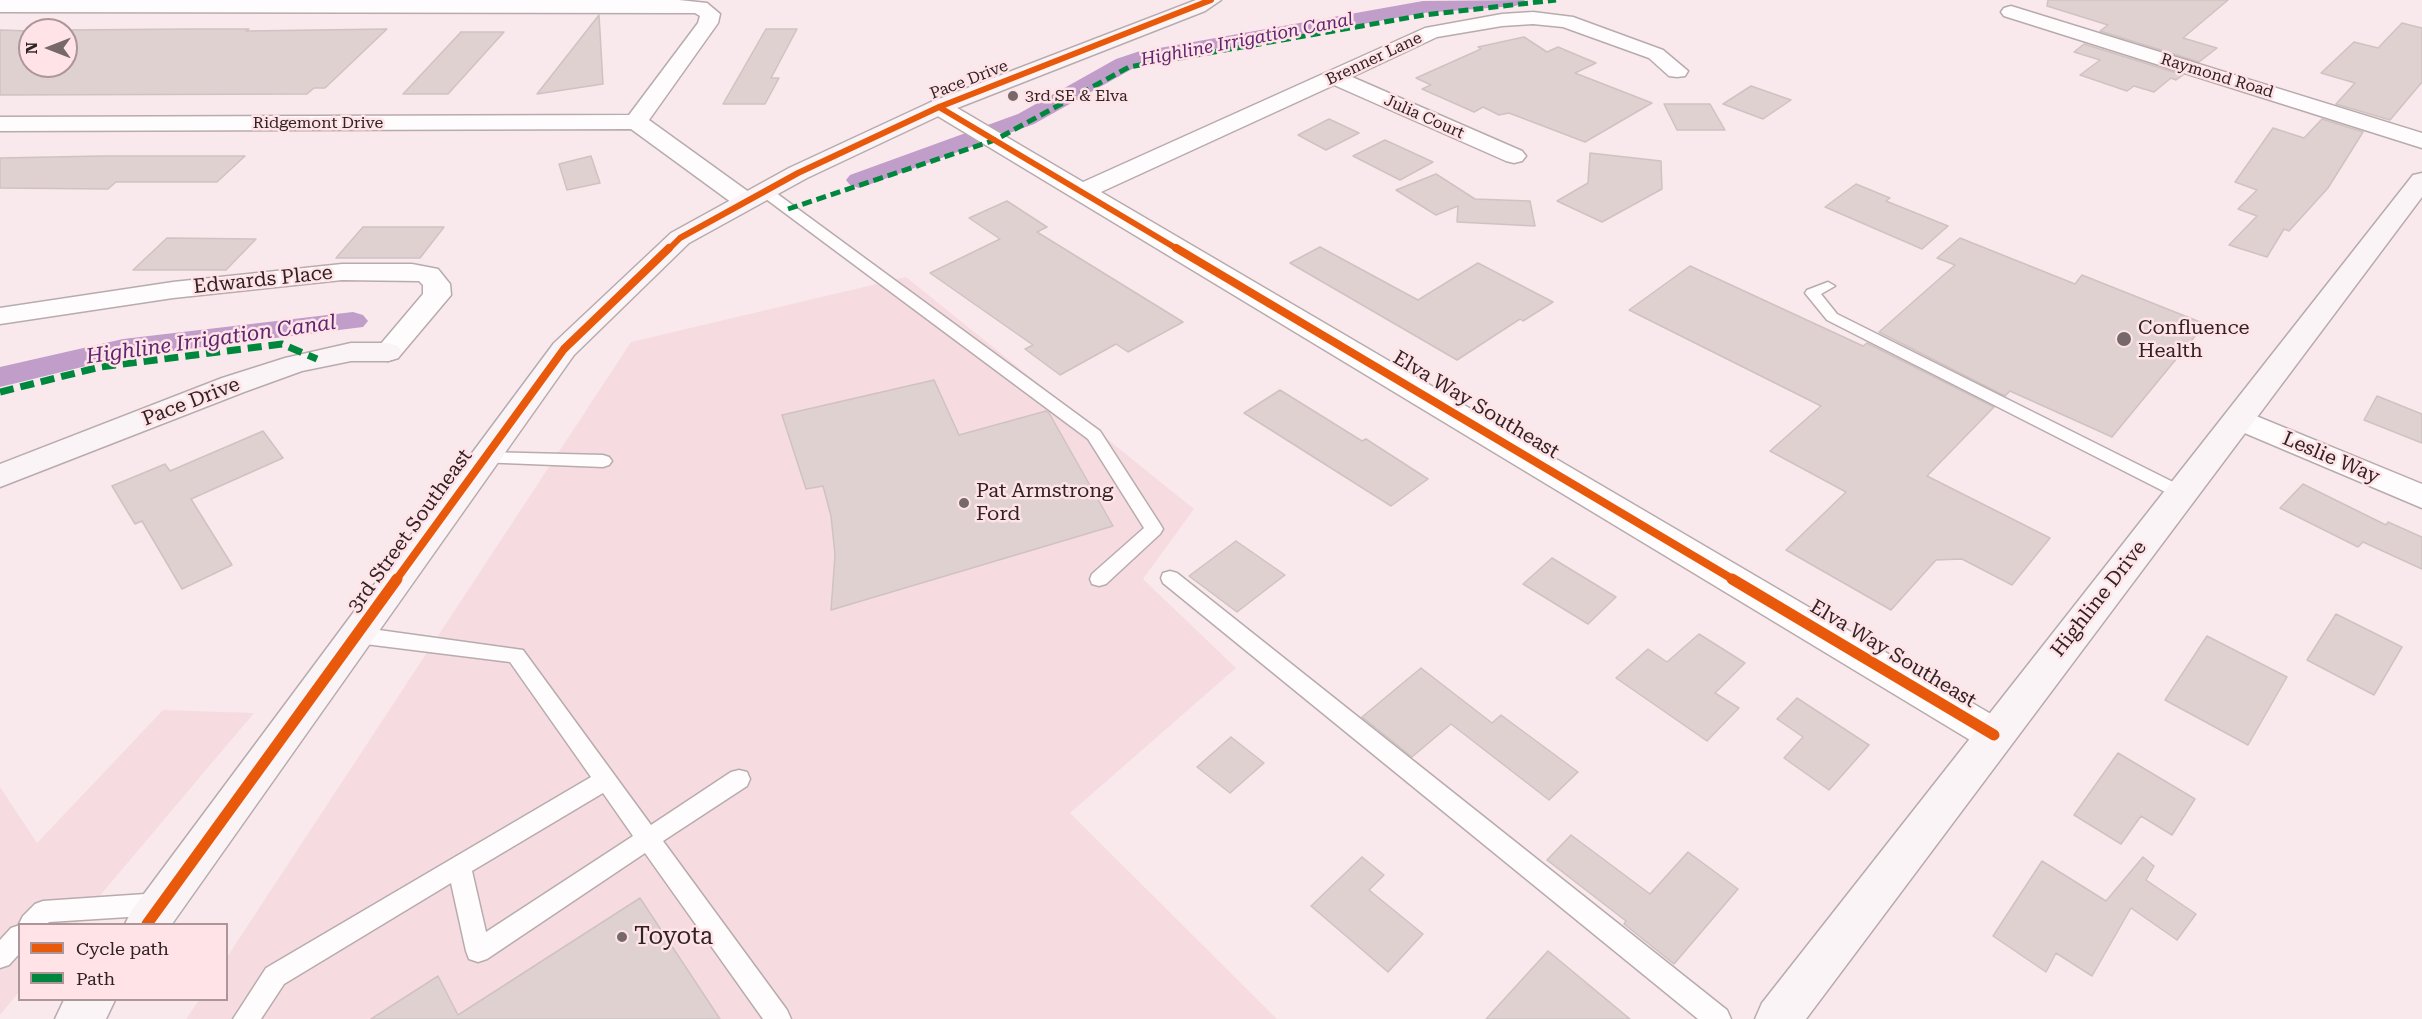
<!DOCTYPE html>
<style>
body{margin:0}
#map{position:relative;width:2422px;height:1019px;overflow:hidden;background:#f9e9ec;font-family:"Roboto Serif",serif}
canvas{display:block}
.legend{position:absolute;left:18px;top:923px;width:210px;height:78px;box-sizing:border-box;background:#ffe3e7;border:2px solid #ac9699;margin:0;padding:8px 10px;list-style:none;font-size:18px;color:#302325}
.legend li{display:flex;align-items:center;gap:12px;height:30px}
.legend b{width:30px;border:2px solid #ac9699}
.north{position:absolute;left:18px;top:18px;width:60px;height:60px;box-sizing:border-box;background:#ffe3e7;border:2px solid #ac9699;border-radius:50%;rotate:270deg;font-size:16px;font-weight:700;line-height:24px;text-align:center;color:#302325}
.north::after{content:'';display:block;margin:auto;width:21px;height:27px;background:#76686b;clip-path:polygon(50% 0,100% 100%,50% 72%,0 100%)}
</style>
<div id="map">
<canvas width="2422" height="1019"></canvas>
<ul class="legend">
<li><b style="height:8px;background:#e8590c"></b>Cycle path</li>
<li><b style="height:8px;background:#00873e"></b>Path</li>
</ul>
<div class="north">N</div>
</div>
<script>
const ctx = document.querySelector('canvas').getContext('2d');
ctx.lineJoin = 'round';
function fill(path, color) { ctx.fillStyle = color; ctx.fill(path, 'evenodd'); }
const poly = rows => new Path2D(rows.map(r => 'M' + r).join(''));
function trace(path, color, width, dash) { ctx.strokeStyle = color; ctx.lineWidth = width; ctx.lineCap = dash ? 'butt' : 'round'; ctx.setLineDash(dash || []); ctx.stroke(path); }
function write(font, color, halo, rows, align = 'center') {
  ctx.font = font + ' "Roboto Serif",serif'; ctx.lineWidth = 5; ctx.setLineDash([]); ctx.textBaseline = 'middle'; ctx.strokeStyle = halo; ctx.fillStyle = color; for (const [text, x, y, turn = 0] of rows) {
    ctx.save(); ctx.translate(x, y); ctx.rotate((+turn || 0) * Math.PI / 180); ctx.textAlign = isNaN(turn) ? turn : align; if (halo) ctx.strokeText(text, 0, 0); ctx.fillText(text, 0, 0); ctx.restore();
  }
}
const built = poly([
 [906,277,1194,509,1143,579,1236,668,1070,813,1277,1019,186,1019,199,1000,226,1000,227,957,631,342],
 [163,710,254,713,76,924,20,924,19,992,0,1015,0,787,37,843]
]);
const canal = poly([
 [1525,0,1522,4,1515,6,1423,13,1149,63,1132,69,1034,124,868,185,859,188,850,185,846,180,850,175,1018,114,1116,59,1137,52,1423,1,1525,0],
 [353,312,363,315,368,321,363,327,123,357,0,387,0,367,123,339,353,312]
]);
const building = poly([
 [2048,0,2228,0,2183,38,2217,48,2199,62,2100,31,2108,25,2047,6,2048,0],
 [599,15,603,84,537,94,599,15],
 [2402,23,2422,28,2422,82,2390,120,2336,104,2355,83,2321,73,2354,42,2378,48,2402,23],
 [192,29,249,29,246,31,387,29,325,88,314,88,307,94,0,95,0,30,30,31,30,66,66,66,66,30,192,29],
 [766,29,797,29,771,78,779,78,765,104,723,104,766,29],
 [461,32,504,32,448,94,403,94,461,32],
 [1524,37,1547,52,1558,47,1596,63,1575,73,1652,103,1585,142,1509,113,1499,115,1483,107,1474,112,1422,89,1431,85,1416,78,1481,49,1478,47,1524,37],
 [2084,44,2183,75,2176,80,2171,78,2154,92,2134,86,2127,91,2080,75,2100,60,2074,52,2084,44],
 [1751,86,1791,100,1763,119,1723,104,1751,86],
 [1664,104,1710,104,1725,130,1677,130,1664,104],
 [1329,119,1359,133,1326,150,1298,135,1329,119],
 [2322,119,2363,132,2328,188,2289,231,2284,229,2267,257,2229,245,2257,216,2238,209,2257,190,2235,182,2273,128,2304,138,2322,119],
 [1385,140,1433,162,1400,180,1353,156,1385,140],
 [1590,153,1661,161,1662,189,1602,222,1557,201,1588,183,1590,153],
 [102,156,245,156,217,182,116,182,108,189,0,188,0,158,102,156],
 [591,156,600,183,567,190,559,164,591,156],
 [1436,174,1475,199,1530,201,1535,226,1457,222,1458,206,1436,215,1396,190,1436,174],
 [1856,184,1890,198,1886,201,1948,226,1922,249,1825,207,1856,184],
 [1007,201,1047,227,1037,232,1183,322,1128,352,1116,344,1060,375,1025,349,1033,345,930,273,1000,239,969,218,1007,201],
 [363,227,444,227,420,258,336,258,363,227],
 [167,238,256,239,226,270,133,270,167,238],
 [1960,238,2075,284,2082,275,2205,324,2112,437,2010,391,2005,396,1879,332,1955,265,1937,258,1960,238],
 [1320,247,1418,300,1478,263,1553,302,1523,321,1520,319,1457,360,1290,263,1320,247],
 [1690,266,1863,346,1867,343,1994,407,1927,476,2050,538,2012,585,1962,559,1936,560,1891,610,1786,550,1846,492,1770,451,1821,406,1629,310,1690,266],
 [934,380,959,435,1046,411,1049,413,1113,526,831,610,835,555,831,516,823,486,806,489,782,415,934,380],
 [1280,390,1362,441,1366,439,1428,479,1391,506,1244,413,1280,390],
 [2377,396,2422,414,2422,443,2364,420,2377,396],
 [263,431,283,458,191,499,232,565,182,589,142,521,135,524,112,486,165,464,170,471,263,431],
 [2303,484,2386,525,2388,522,2422,537,2422,569,2363,542,2358,547,2280,508,2303,484],
 [1236,541,1285,575,1237,612,1189,576,1236,541],
 [1552,558,1616,597,1588,624,1523,584,1552,558],
 [2336,614,2402,647,2374,695,2307,660,2336,614],
 [1699,634,1745,663,1715,693,1739,708,1707,741,1616,678,1648,649,1667,662,1699,634],
 [2207,636,2287,677,2248,745,2165,700,2207,636],
 [1421,668,1492,723,1501,715,1578,772,1549,800,1451,724,1412,757,1362,717,1421,668],
 [1797,698,1869,745,1829,790,1784,758,1803,737,1777,719,1797,698],
 [1231,737,1264,763,1230,793,1197,767,1231,737],
 [2118,753,2195,799,2172,835,2141,816,2121,844,2074,815,2118,753],
 [1571,835,1650,894,1688,852,1738,889,1674,964,1624,924,1626,921,1547,860,1571,835],
 [1362,857,1384,875,1369,890,1423,934,1388,972,1311,906,1362,857],
 [2143,857,2154,866,2146,880,2196,914,2177,940,2131,908,2092,976,2056,953,2046,972,1993,936,2042,861,2106,901,2143,857],
 [640,898,720,1019,371,1019,438,976,458,1015,640,898],
 [1548,951,1630,1019,1486,1019,1548,951]
]);
const lane = poly([
 [763,186,768,187,1100,431,1160,524,1163,529,1160,534,1106,584,1099,586,1092,584,1090,579,1092,574,1144,528,1088,439,758,193,756,190,763,186],
 [1828,282,1835,286,1821,294,1837,314,2187,489,2190,493,2187,497,2175,497,1827,320,1805,293,1807,290,1828,282],
 [485,452,603,455,609,457,612,461,609,465,603,467,479,462,476,458,479,454,485,452],
 [1170,571,1177,573,1727,1010,1731,1019,1698,1019,1163,583,1161,578,1163,573,1170,571],
 [357,627,523,650,651,825,731,772,739,770,747,772,750,779,747,786,663,841,787,1010,791,1019,763,1019,645,853,487,959,478,962,469,959,466,951,451,883,284,984,261,1019,233,1019,266,968,591,777,510,662,357,643,350,640,347,635,350,630,357,627],
 [603,793,633,836,486,932,472,871,603,793],
 [160,893,168,896,172,904,168,912,160,915,49,922,47,924,19,924,23,916,35,904,43,901,160,893],
 [20,925,20,953,9,965,0,968,0,940,11,928,20,925]
]);
const street = poly([
 [0,0,679,0,707,3,720,14,718,23,649,120,753,195,756,200,753,205,744,207,735,205,631,129,0,131,0,117,629,115,698,23,700,16,695,13,0,12,0,0],
 [2011,6,2422,133,2422,148,2004,16,2001,12,2004,8,2011,6],
 [1533,12,1573,17,1663,50,1688,71,1685,76,1677,77,1669,76,1649,58,1563,27,1533,24,1502,26,1437,37,1352,77,1522,151,1526,156,1522,161,1514,163,1506,161,1334,85,1101,192,2008,724,2013,735,2008,746,1994,751,1980,746,931,112,928,107,931,102,939,100,947,102,1083,182,1425,28,1502,14,1533,12],
 [342,264,412,264,438,269,450,284,451,295,398,358,388,361,378,358,374,352,423,294,423,285,419,281,342,280,173,298,0,324,0,308,173,282,342,264],
 [2239,409,2422,484,2422,508,2228,426,2224,419,2228,412,2239,409]
]);
const secondary = poly([
 [1196,0,1221,0,1205,11,947,112,807,178,689,243,574,355,172,924,125,924,132,910,554,343,671,233,789,168,931,102,1196,0],
 [2422,173,2422,197,1806,1019,1755,1019,1762,1003,2413,175,2422,173],
 [351,343,388,343,398,346,402,352,398,358,388,361,351,361,302,371,244,392,0,487,0,464,222,378,285,358,351,343],
 [64,1000,115,1000,106,1019,55,1019,64,1000]
]);
const quietFar1 = poly([
 [788,209,995,140,1129,67,1424,15,1556,0]
]);
const quiet = poly([
 [0,392,100,367,282,344,317,359]
]);
const cyclewayFar2 = poly([
 [939,107,1179,250],
 [668,250,680,238,798,173,939,107,1211,0]
]);
const cyclewayFar1 = poly([
 [1176,248,1734,580],
 [396,580,564,349,669,248]
]);
const cycleway = poly([
 [1732,579,1994,735],
 [147,924,397,579]
]);
const markers = [
 [1013,96,6,"#76686b"],
 [2124,339,8,"#76686b"],
 [964,503,6,"#76686b"],
 [622,937,6,"#76686b"]
];
const farStreetnames = [
 ["Brenner Lane",1374,59,-25],
 ["Raymond Road",2217,76,17],
 ["Pace Drive",969,80,-21],
 ["Julia Court",1424,117,24],
 ["Ridgemont Drive",318,123]
];
const farPoinames = [
 ["3rd SE & Elva",1025,96]
];
const farWaternames = [
 ["Highline Irrigation Canal",1247,40,-11]
];
const streetNames = [
 ["Edwards Place",263,280,-6],
 ["Pace Drive",191,402,-21],
 ["Elva Way Southeast",1476,405,31],
 ["Leslie Way",2331,458,23],
 ["3rd Street Southeast",410,531,-54],
 ["Highline Drive",2099,599,-52],
 ["Elva Way Southeast",1893,654,31]
];
const poiNames = [
 ["Confluence",2138,328],
 ["Health",2138,351],
 ["Pat Armstrong",976,491],
 ["Ford",976,514]
];
const waterNames = [
 ["Highline Irrigation Canal",211,340,-8]
];
const nearPoinames = [
 ["Toyota",634,937]
];
fill(built, '#f6dce0');
fill(canal, '#c19dca');
fill(building, '#ded1d0');
trace(building, '#d0c2c2', 1.5);
trace(lane, '#b8abad', 3);
trace(street, '#b8abad', 3);
trace(secondary, '#b8abad', 3);
fill(lane, '#fefcfc');
fill(street, '#fefcfc');
fill(secondary, '#fbf4f7');
trace(quietFar1, '#00873e', 5, [10, 5]);
trace(quiet, '#00873e', 7, [14, 7]);
trace(cyclewayFar2, '#e8590c', 6);
trace(cyclewayFar1, '#e8590c', 8);
trace(cycleway, '#e8590c', 11);
for (const [x, y, r, color] of markers) { const dot = new Path2D(); dot.arc(x, y, r, 0, 2 * Math.PI); ctx.fillStyle = color; ctx.fill(dot); trace(dot, '#ffe3e7', 2); }
write('16px', '#302325', '#ffe3e7', farStreetnames);
write('16px', '#302325', '#ffe3e7', farPoinames, 'left');
write('italic 18px', '#5d2671', '#ffe3e7', farWaternames);
write('20px', '#302325', '#ffe3e7', streetNames);
write('20px', '#302325', '#ffe3e7', poiNames, 'left');
write('italic 21px', '#5d2671', '#ffe3e7', waterNames);
write('24px', '#302325', '#ffe3e7', nearPoinames, 'left');
</script>
